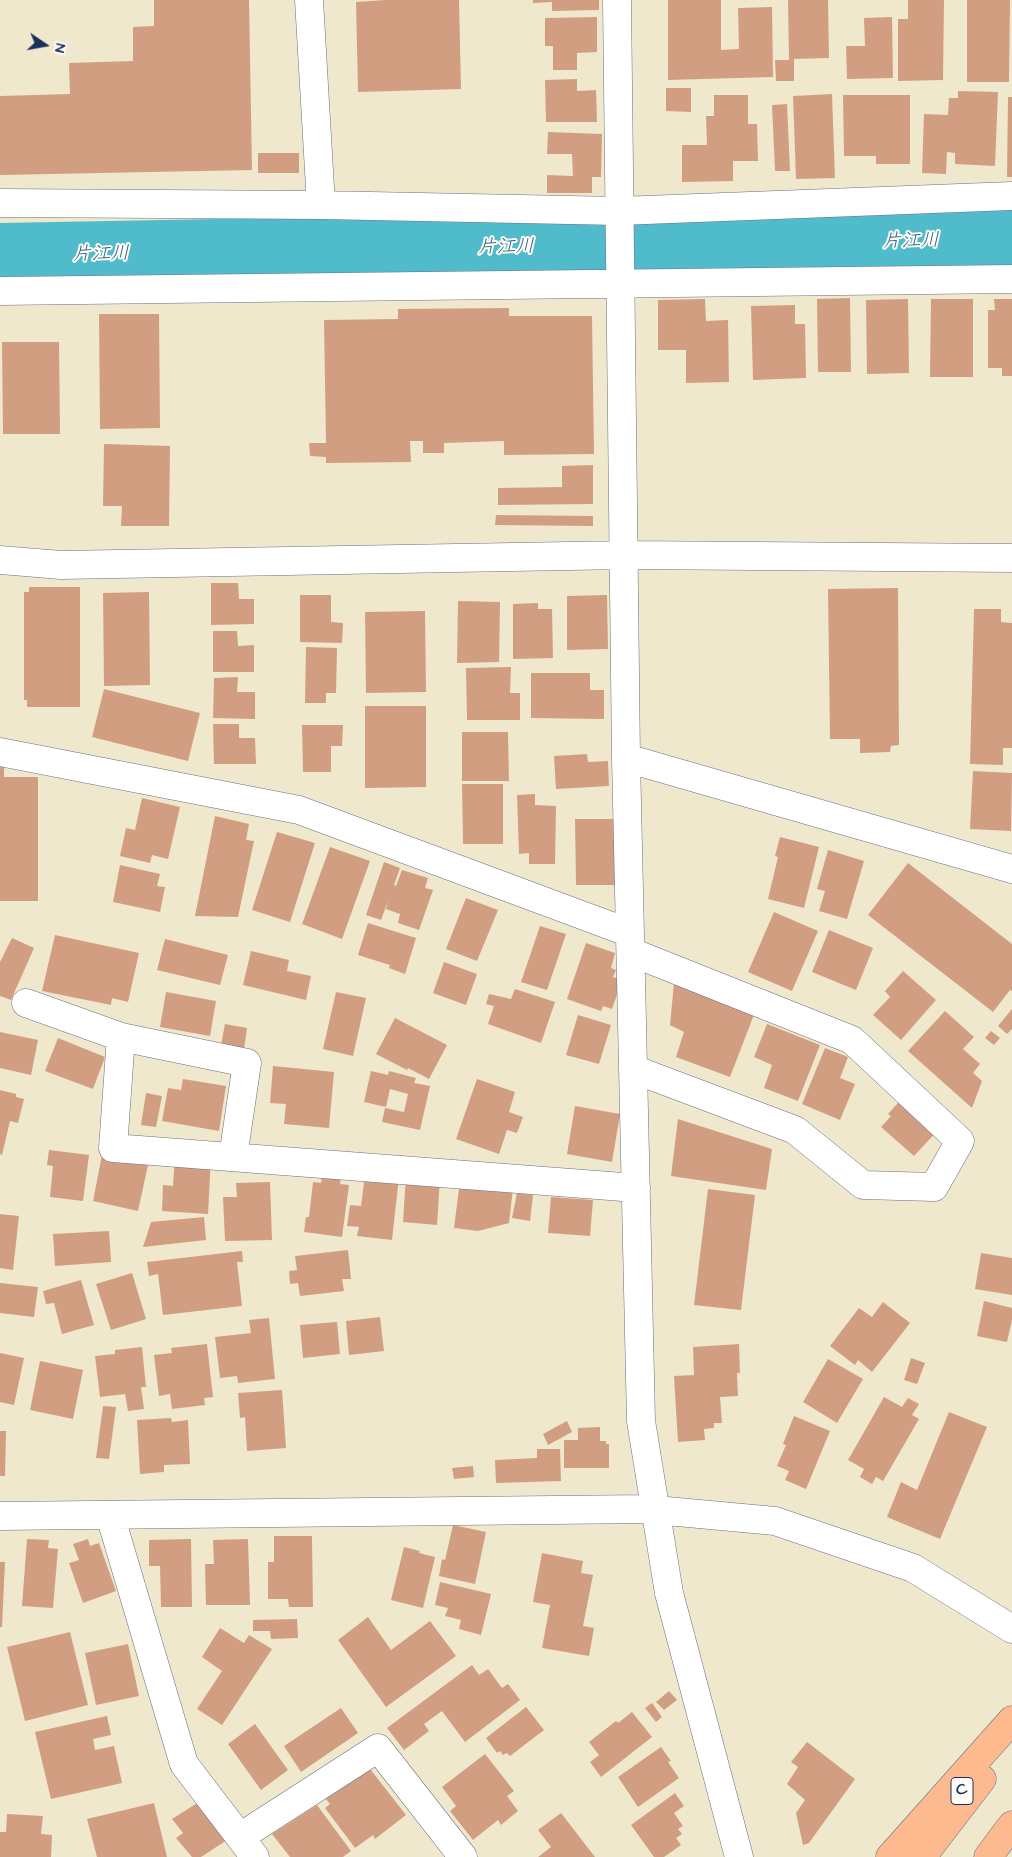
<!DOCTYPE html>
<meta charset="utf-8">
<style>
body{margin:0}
#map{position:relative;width:1012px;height:1857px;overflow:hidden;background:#f0e8cd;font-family:"Architects Daughter",sans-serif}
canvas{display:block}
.north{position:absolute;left:20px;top:20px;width:50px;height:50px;-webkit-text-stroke:4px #fdfcf7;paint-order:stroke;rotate:102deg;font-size:14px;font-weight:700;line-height:20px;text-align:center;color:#1b2f5e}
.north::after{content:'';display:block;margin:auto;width:18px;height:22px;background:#1b2f5e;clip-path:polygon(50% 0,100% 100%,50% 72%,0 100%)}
</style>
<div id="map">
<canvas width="1012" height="1857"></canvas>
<div class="north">N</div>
</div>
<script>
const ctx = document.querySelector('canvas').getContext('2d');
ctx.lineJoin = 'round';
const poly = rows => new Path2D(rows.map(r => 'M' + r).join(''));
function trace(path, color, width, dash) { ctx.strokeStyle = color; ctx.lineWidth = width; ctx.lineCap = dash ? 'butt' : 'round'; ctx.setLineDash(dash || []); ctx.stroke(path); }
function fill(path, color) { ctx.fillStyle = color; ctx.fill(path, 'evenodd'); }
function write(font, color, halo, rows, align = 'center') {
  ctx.font = font + ' "Architects Daughter","Klee One",sans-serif'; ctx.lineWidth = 4; ctx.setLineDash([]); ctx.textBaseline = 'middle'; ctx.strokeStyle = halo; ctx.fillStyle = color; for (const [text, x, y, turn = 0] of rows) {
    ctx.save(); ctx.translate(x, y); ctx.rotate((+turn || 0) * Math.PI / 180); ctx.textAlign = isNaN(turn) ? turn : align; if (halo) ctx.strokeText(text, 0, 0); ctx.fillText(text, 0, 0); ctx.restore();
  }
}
const river = poly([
 [0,256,653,244,1012,240]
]);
const building = poly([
 [154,0,249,0,252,170,0,175,0,96,70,94,69,63,133,61,133,27,154,26],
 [386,0,459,0,461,89,358,92,356,2],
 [533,0,599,0,599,10,552,11,552,2,533,3],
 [668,0,721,0,721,50,739,49,738,8,772,7,773,77,668,80],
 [788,0,828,0,829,58,794,59,794,81,776,81,775,60,789,60],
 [908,0,944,0,943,80,898,81,898,19,908,19],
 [967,0,1010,0,1009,82,967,82],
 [597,17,597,52,577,53,577,70,553,70,553,46,545,46,545,18],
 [892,17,893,78,847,79,846,46,865,46,864,18],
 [577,79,577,91,596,90,597,122,546,122,545,80],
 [666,88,691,88,691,112,666,111],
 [958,91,998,92,995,166,955,164,955,153,947,152,946,174,922,173,924,114,948,115,949,98,958,98],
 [832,94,835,178,796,179,793,96],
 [714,95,748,95,748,124,757,124,758,161,733,161,733,181,682,182,682,145,707,145,706,116,714,116],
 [843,95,910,95,910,164,876,164,876,156,844,156],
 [1008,97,1012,97,1012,177,1007,177],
 [787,104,790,171,775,171,772,105],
 [548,132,602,134,601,177,592,177,592,193,547,193,547,175,573,176,572,154,547,154],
 [258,153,299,153,299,173,258,173],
 [850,298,851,372,818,372,817,299],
 [705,299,706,321,728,320,729,382,686,383,686,350,658,350,658,300],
 [908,299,909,373,867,374,866,300],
 [931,299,973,299,973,377,930,377],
 [994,299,1012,299,1012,376,1002,376,1002,368,988,368,988,310,995,310],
 [795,305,795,324,805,324,806,378,753,380,751,306],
 [509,308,509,316,592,316,594,454,504,455,504,441,444,443,444,453,423,453,423,441,410,441,411,462,326,463,326,457,310,456,309,443,326,443,324,320,398,319,398,309],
 [99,314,159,314,160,428,100,429],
 [2,342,59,342,60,434,3,434],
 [104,444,170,446,169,526,121,526,122,506,103,506],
 [593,465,593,504,498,505,498,488,562,487,562,466],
 [496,515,593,516,593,526,495,525],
 [211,583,238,583,239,599,254,599,254,624,211,625],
 [29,587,80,587,80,707,27,707,27,700,24,700,24,592,29,592],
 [898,588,899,745,891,746,890,752,860,753,860,739,830,739,828,589],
 [149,592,150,685,104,686,103,593],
 [300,595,331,595,331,622,343,623,342,643,300,642],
 [607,595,608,649,567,650,567,596],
 [458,601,500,602,499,662,457,663],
 [538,603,538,609,552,609,553,658,513,659,513,604],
 [974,609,1001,609,1001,622,1012,623,1012,748,1003,748,1003,765,970,764],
 [425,611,426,692,366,693,365,612],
 [213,631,237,631,238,646,254,645,254,672,213,672],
 [306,647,337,648,336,693,326,693,326,703,305,703],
 [511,667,510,693,520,693,520,720,467,720,466,668],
 [531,673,590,673,590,690,604,690,604,719,531,718],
 [238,677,237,692,255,692,255,719,213,718,214,678],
 [104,689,200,713,188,761,92,737],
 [365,706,426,706,426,787,365,788],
 [213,724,239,724,239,738,255,738,256,764,214,764],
 [302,725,343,725,342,746,331,746,331,772,303,772],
 [462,732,508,732,509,781,462,781],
 [587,754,588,762,608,761,609,786,556,789,554,756],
 [0,763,4,763,4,777,38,777,38,901,0,901],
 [973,771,1012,773,1011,831,970,829],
 [462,784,503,784,503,844,463,844],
 [535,794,535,805,556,806,555,864,529,864,529,853,519,854,517,795],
 [142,798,180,807,168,859,152,855,150,863,120,856,126,828,135,830],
 [215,816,249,824,246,840,254,841,238,917,195,916],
 [575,819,615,819,615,885,576,885],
 [277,832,315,843,290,922,252,910],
 [780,837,819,847,804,908,768,899,778,857,775,856],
 [330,847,370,861,342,939,302,924],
 [828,850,864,861,847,919,819,911,825,891,817,889],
 [384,862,400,868,394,885,396,886,402,870,428,878,425,888,433,890,419,930,398,923,400,914,386,909,388,901,381,920,366,915],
 [908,863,1012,944,1012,991,1010,990,993,1012,868,915],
 [120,865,160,874,157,886,165,887,160,912,113,902],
 [466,898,498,910,477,961,446,949],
 [774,912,818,931,792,991,748,972],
 [368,923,416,938,405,974,389,968,390,965,358,955],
 [540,926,566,934,547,990,521,982],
 [829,930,873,948,856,990,812,972],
 [55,935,139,953,128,1002,112,998,111,1005,42,991],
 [12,938,34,948,11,1000,0,996,0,962],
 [165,939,228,955,220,985,157,970],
 [586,943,615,953,611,968,616,970,613,977,622,980,612,1009,603,1006,601,1011,567,999],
 [251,951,289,960,287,971,311,976,306,1000,243,985],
 [444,962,477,974,466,1005,433,993],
 [903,971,936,1000,901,1040,873,1015,890,997,885,991],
 [674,983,755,1012,730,1077,676,1057,684,1032,670,1025],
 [515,989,555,1002,541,1043,488,1024,494,1006,486,1004,489,994,511,999],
 [166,992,216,1001,210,1036,160,1027],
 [336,992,366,998,353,1056,323,1049],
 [1012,1009,1012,1029,1007,1034,998,1026],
 [945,1011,974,1037,963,1049,980,1064,973,1073,982,1081,972,1108,908,1051],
 [578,1015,611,1025,599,1064,566,1055],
 [395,1018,447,1045,429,1079,408,1068,407,1070,376,1054],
 [225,1024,247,1028,244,1049,221,1045],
 [767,1024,820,1045,798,1101,764,1088,772,1065,754,1057],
 [991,1031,1000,1038,994,1045,985,1038],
 [0,1032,38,1040,31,1075,0,1068],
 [58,1038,105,1057,93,1089,45,1071],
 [825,1048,848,1057,840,1078,855,1084,840,1120,802,1104],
 [273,1066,334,1072,329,1128,284,1124,286,1104,270,1103],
 [371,1071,388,1075,389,1071,416,1078,414,1083,430,1086,420,1130,382,1122,385,1108,404,1112,408,1094,390,1089,386,1107,364,1102],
 [183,1079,226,1086,219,1131,162,1121,168,1088,181,1090],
 [477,1079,515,1092,509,1112,523,1117,517,1133,507,1130,499,1154,456,1139],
 [0,1090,16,1094,16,1097,24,1099,18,1123,10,1121,2,1155,0,1154],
 [146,1093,162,1096,156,1127,141,1125],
 [906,1094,942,1126,914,1156,881,1127,891,1116,888,1114],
 [575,1106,620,1114,612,1162,567,1154],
 [678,1119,772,1149,766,1190,671,1176],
 [49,1150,89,1155,83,1201,50,1197,53,1166,47,1165],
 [102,1155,148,1165,138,1211,93,1201],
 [175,1155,211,1158,208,1214,162,1211,163,1185,173,1186],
 [322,1170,342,1172,340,1184,349,1185,342,1237,304,1232,306,1217,309,1217,313,1182,321,1183],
 [365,1174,399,1177,392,1240,357,1236,359,1227,347,1226,350,1205,361,1206],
 [406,1176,440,1178,437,1225,403,1222],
 [460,1181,513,1188,509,1223,478,1231,454,1228],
 [270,1182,272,1240,225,1241,223,1197,237,1197,236,1183],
 [708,1189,755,1195,741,1310,694,1305],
 [517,1193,533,1195,530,1221,512,1218],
 [551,1197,593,1200,590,1236,548,1233],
 [0,1214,19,1216,13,1270,0,1268],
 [204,1217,206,1240,143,1247,151,1222],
 [109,1231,111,1262,55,1266,53,1234],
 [348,1250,351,1279,342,1279,344,1291,300,1296,298,1283,290,1284,289,1271,297,1270,295,1256],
 [242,1251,243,1262,237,1262,242,1306,163,1315,158,1274,149,1276,147,1262],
 [981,1253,1012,1258,1012,1295,975,1289],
 [132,1273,146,1319,111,1330,96,1284],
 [81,1280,94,1325,62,1334,54,1303,46,1304,43,1291],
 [0,1283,38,1287,34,1317,0,1313],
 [984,1301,1012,1308,1012,1320,1007,1342,977,1336],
 [883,1302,910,1323,872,1372,858,1360,855,1365,830,1346,859,1308,872,1317],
 [380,1317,384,1351,349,1355,346,1321],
 [269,1318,275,1379,238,1383,237,1376,220,1378,215,1337,251,1333,249,1320],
 [337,1322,340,1354,303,1358,300,1325],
 [207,1344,213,1397,204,1398,205,1405,172,1409,170,1394,159,1396,154,1355,172,1353,171,1348],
 [739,1344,740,1373,737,1373,738,1396,720,1397,722,1423,714,1423,714,1428,704,1429,705,1440,678,1442,674,1376,694,1375,693,1347],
 [142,1347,146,1387,141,1387,144,1409,128,1411,125,1394,100,1397,95,1356,115,1354,115,1350],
 [0,1353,24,1358,14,1405,0,1402],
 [911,1358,925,1363,917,1384,904,1380],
 [828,1359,863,1379,837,1423,803,1402],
 [40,1361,83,1370,73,1419,30,1410],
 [282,1390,286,1448,247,1451,245,1417,240,1418,238,1393],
 [884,1397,902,1407,908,1398,919,1404,912,1415,919,1419,883,1481,876,1477,872,1484,860,1477,864,1469,848,1460],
 [103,1406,116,1407,109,1459,96,1458],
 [949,1412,987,1427,940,1539,887,1517,901,1482,917,1490],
 [794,1416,830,1431,806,1489,785,1480,789,1471,777,1466,786,1445,783,1444],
 [171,1418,172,1422,188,1420,190,1464,164,1465,164,1472,140,1474,137,1420],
 [567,1421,572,1432,548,1445,543,1434],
 [600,1427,600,1441,606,1441,606,1444,609,1444,609,1468,564,1468,564,1440,578,1440,578,1428],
 [0,1431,6,1431,5,1476,0,1476],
 [537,1449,560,1449,561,1481,496,1483,495,1460,537,1458],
 [473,1466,474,1477,454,1479,452,1468],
 [453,1525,486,1532,475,1584,439,1576,442,1559,445,1560],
 [274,1536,312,1536,313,1607,289,1607,288,1599,268,1599,268,1562,274,1562],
 [27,1539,49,1540,48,1548,58,1549,53,1608,22,1606],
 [88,1539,90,1546,99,1543,116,1591,83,1603,69,1563,79,1560,73,1544],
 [191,1539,192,1607,161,1607,160,1566,149,1566,149,1540],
 [248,1539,250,1605,206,1605,205,1564,214,1564,213,1540],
 [404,1547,420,1551,419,1553,435,1557,423,1608,391,1600],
 [542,1553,583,1561,581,1573,593,1575,583,1626,594,1628,589,1656,542,1648,550,1605,533,1602],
 [0,1562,5,1562,2,1627,0,1627],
 [440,1582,491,1594,481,1635,459,1629,461,1620,445,1616,448,1608,435,1605],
 [368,1617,391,1650,430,1621,456,1656,386,1707,338,1640],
 [297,1619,298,1638,271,1639,270,1631,253,1631,253,1620],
 [220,1628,244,1643,249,1635,272,1649,222,1725,197,1709,222,1671,202,1657],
 [70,1632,88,1705,25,1721,7,1647],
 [128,1644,139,1696,96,1705,85,1653],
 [472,1665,479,1675,488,1669,502,1688,508,1684,520,1700,465,1742,442,1711,424,1724,429,1731,404,1750,387,1728],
 [669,1691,677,1700,664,1710,656,1702],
 [652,1703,662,1717,656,1722,645,1708],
 [526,1707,544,1730,510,1756,507,1753,503,1755,500,1751,497,1753,486,1738],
 [341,1708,358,1733,301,1772,284,1746],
 [632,1712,652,1737,601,1777,590,1762,599,1755,589,1742,616,1721,618,1723],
 [107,1716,111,1735,93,1739,95,1750,114,1746,122,1783,51,1799,35,1732],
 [255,1724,288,1770,261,1790,228,1744],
 [807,1742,855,1779,809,1843,803,1845,796,1813,805,1800,787,1784,798,1767,791,1762],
 [661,1747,671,1761,668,1762,679,1778,638,1807,618,1777],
 [485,1754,514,1791,507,1796,518,1811,501,1825,498,1820,473,1840,450,1811,456,1806,442,1787],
 [367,1765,406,1815,375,1839,373,1835,355,1848,325,1808,330,1804,325,1798],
 [675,1793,684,1806,674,1813,683,1826,678,1829,682,1834,676,1838,681,1845,664,1857,654,1857,631,1825],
 [202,1800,227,1840,201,1857,192,1857,176,1838,183,1833,172,1819],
 [154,1803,167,1857,97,1857,87,1819],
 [317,1805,351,1851,343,1857,290,1857,272,1834],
 [561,1813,595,1857,538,1857,551,1847,538,1830],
 [7,1814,43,1816,41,1834,52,1835,51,1857,0,1857,0,1832,6,1832]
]);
const minor = poly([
 [309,0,321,205],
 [617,0,626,758,641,1421,669,1593,739,1857],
 [0,203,321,205,619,211,1012,196],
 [0,291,1012,279],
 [0,560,61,565,625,555,1012,558],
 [0,752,299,810,630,933],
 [626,758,1012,869],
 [631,952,852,1040,960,1141,934,1187,863,1185,795,1130,633,1069],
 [26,1003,121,1037,247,1063,233,1157],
 [121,1037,113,1148,636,1188],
 [110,1515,184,1764,255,1857],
 [0,1516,645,1509,775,1521,913,1568,1012,1629],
 [240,1837,378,1748,463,1857]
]);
const highway = poly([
 [890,1857,1012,1720],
 [922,1857,982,1779],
 [988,1857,1012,1825]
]);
const shields = [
 [962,1791,22]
];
const shieldNames = [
 ["C",962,1791]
];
const waterNames = [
 ["片江川",911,242,-1],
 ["片江川",506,248,-1],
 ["片江川",101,255,-1]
];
trace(river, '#50bccb', 66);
fill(building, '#d29e82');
trace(minor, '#667085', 29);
trace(highway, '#667085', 29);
trace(minor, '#fff', 28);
trace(highway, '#fcba8e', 28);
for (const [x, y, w] of shields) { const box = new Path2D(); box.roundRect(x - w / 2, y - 13.5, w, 27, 4); ctx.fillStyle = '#fdfcf7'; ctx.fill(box); trace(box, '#1b2f5e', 1); }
write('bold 16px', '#1b2f5e', null, shieldNames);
write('italic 19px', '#2e6084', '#fdfcf7', waterNames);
</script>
